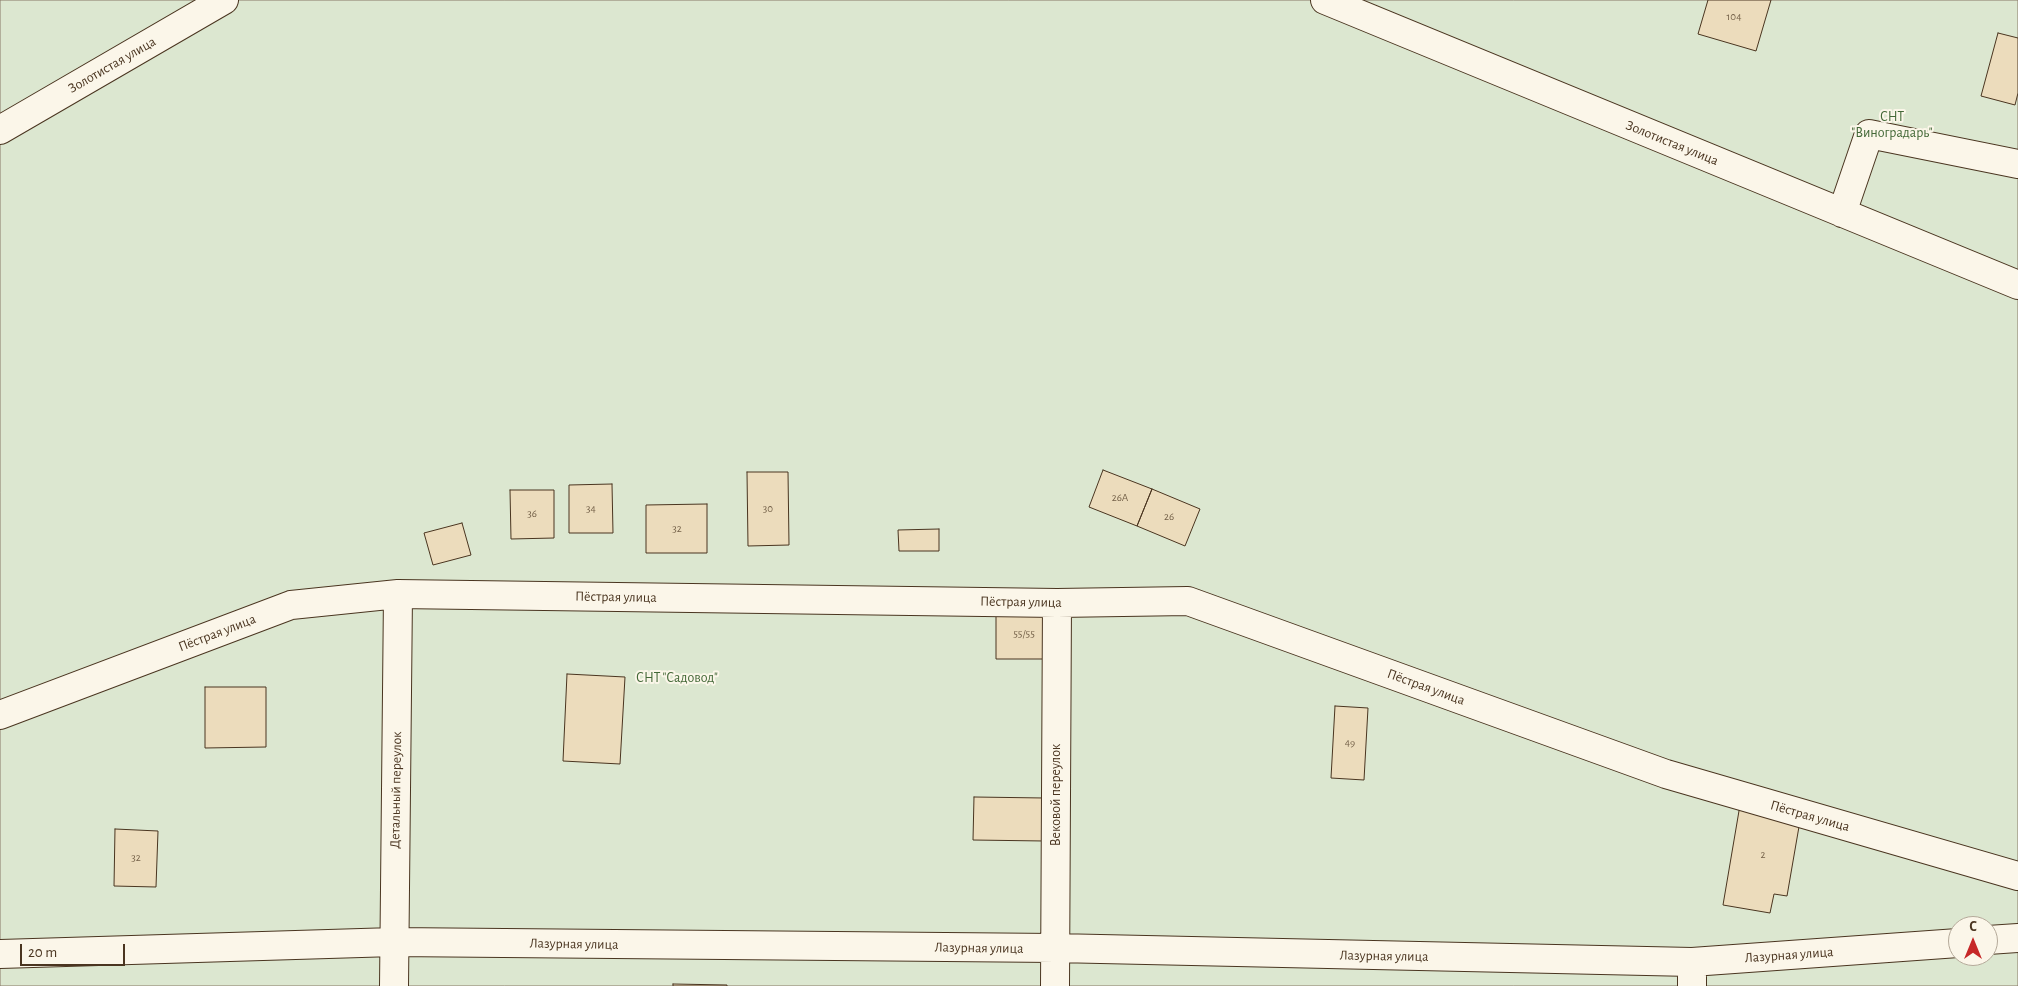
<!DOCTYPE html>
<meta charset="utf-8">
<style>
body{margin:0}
#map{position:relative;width:2018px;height:986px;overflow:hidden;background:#fbf6e9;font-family:"Alegreya Sans",sans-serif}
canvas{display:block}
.north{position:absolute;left:1948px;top:916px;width:50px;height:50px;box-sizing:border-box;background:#fbf6e9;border:1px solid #b4a999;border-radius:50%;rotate:0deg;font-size:14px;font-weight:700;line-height:20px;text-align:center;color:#4a3520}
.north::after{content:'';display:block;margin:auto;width:18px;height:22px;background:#c62828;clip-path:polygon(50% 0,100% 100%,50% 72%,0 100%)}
.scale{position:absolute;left:20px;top:944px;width:105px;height:22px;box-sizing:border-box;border:2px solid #4a3520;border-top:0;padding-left:6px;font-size:15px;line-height:18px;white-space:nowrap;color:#4a3520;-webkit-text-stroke:4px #fbf6e9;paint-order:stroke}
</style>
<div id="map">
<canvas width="2018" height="986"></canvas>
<div class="north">С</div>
<div class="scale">20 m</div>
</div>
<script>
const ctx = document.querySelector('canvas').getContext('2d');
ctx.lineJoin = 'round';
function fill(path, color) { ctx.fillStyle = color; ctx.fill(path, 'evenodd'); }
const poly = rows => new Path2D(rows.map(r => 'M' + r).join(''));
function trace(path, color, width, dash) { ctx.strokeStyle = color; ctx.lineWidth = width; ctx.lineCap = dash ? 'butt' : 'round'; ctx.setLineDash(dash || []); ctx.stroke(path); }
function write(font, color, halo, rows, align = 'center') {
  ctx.font = font + ' "Alegreya Sans",sans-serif'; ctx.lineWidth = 4; ctx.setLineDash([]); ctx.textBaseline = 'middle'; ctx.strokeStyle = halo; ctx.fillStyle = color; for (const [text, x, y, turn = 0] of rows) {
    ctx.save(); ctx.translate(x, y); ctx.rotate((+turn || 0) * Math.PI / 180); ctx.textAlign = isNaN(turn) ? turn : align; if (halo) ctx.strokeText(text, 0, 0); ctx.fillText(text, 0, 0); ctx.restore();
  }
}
const green = poly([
 [0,0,2018,0,2018,986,0,986,0,0],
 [1958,926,1988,926,1988,956,1958,956,1958,926]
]);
const building = poly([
 [1708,0,1771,0,1756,51,1698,34,1708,0],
 [1998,33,2018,38,2018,93,2015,105,1981,96,1998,33],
 [1103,470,1152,489,1137,526,1089,507,1103,470],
 [747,472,788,472,789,545,748,546,747,472],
 [612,484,613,533,569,533,569,485,612,484],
 [1152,489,1200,509,1185,546,1137,526,1152,489],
 [510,490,554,490,554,538,511,539,510,490],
 [707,504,707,553,646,553,646,505,707,504],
 [462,523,471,555,433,565,424,533,462,523],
 [939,529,939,551,899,551,898,530,939,529],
 [996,609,1051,609,1051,659,996,659,996,609],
 [567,674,625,677,620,764,563,761,567,674],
 [205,687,266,687,266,747,205,748,205,687],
 [1335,706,1368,708,1364,780,1331,778,1335,706],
 [974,797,1044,798,1044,841,973,840,974,797],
 [1740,805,1801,815,1787,896,1774,894,1770,913,1723,905,1740,805],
 [115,829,158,831,156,887,114,886,115,829],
 [673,984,727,985,727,986,673,986,673,984]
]);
const minor = poly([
 [1325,0,2018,285],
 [0,130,224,0],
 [1842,213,1869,134,2018,164],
 [0,715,291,605,398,594,1057,603,1188,601,1666,774,2018,876],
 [1988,940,2018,938],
 [0,954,394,942,1055,948,1692,962,1958,943],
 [1692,962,1692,986],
 [394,986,398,594],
 [1055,986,1057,603]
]);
const numberNames = [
 ["104",1734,17],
 ["26А",1120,498],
 ["34",591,509],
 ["30",768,509],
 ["36",532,514],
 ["26",1169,517],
 ["32",677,529],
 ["55/55",1024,634],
 ["49",1350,743],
 ["2",1763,855],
 ["32",136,858]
];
const streetNames = [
 ["Золотистая улица",112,65,-30],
 ["Золотистая улица",1672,143,22],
 ["Пёстрая улица",616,597,1],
 ["Пёстрая улица",1021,602,1],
 ["Пёстрая улица",217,633,-21],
 ["Пёстрая улица",1426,687,20],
 ["Детальный переулок",396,790,-89],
 ["Вековой переулок",1056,795,-90],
 ["Пёстрая улица",1810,816,16],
 ["Лазурная улица",574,944,1],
 ["Лазурная улица",979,948,1],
 ["Лазурная улица",1789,955,-4],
 ["Лазурная улица",1384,956,1]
];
const parkNames = [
 ["СНТ",1892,117],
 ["\"Виноградарь\"",1892,133],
 ["СНТ \"Садовод\"",677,678]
];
fill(green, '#dce7d0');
trace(green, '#887966', 1);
fill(building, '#ecdcbc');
trace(building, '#4a3520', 1);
trace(minor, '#4a3520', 30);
trace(minor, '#fbf6e9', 28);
write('11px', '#725f47', null, numberNames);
write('14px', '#4a3520', '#fbf6e9', streetNames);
write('14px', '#436837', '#fbf6e9', parkNames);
</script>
